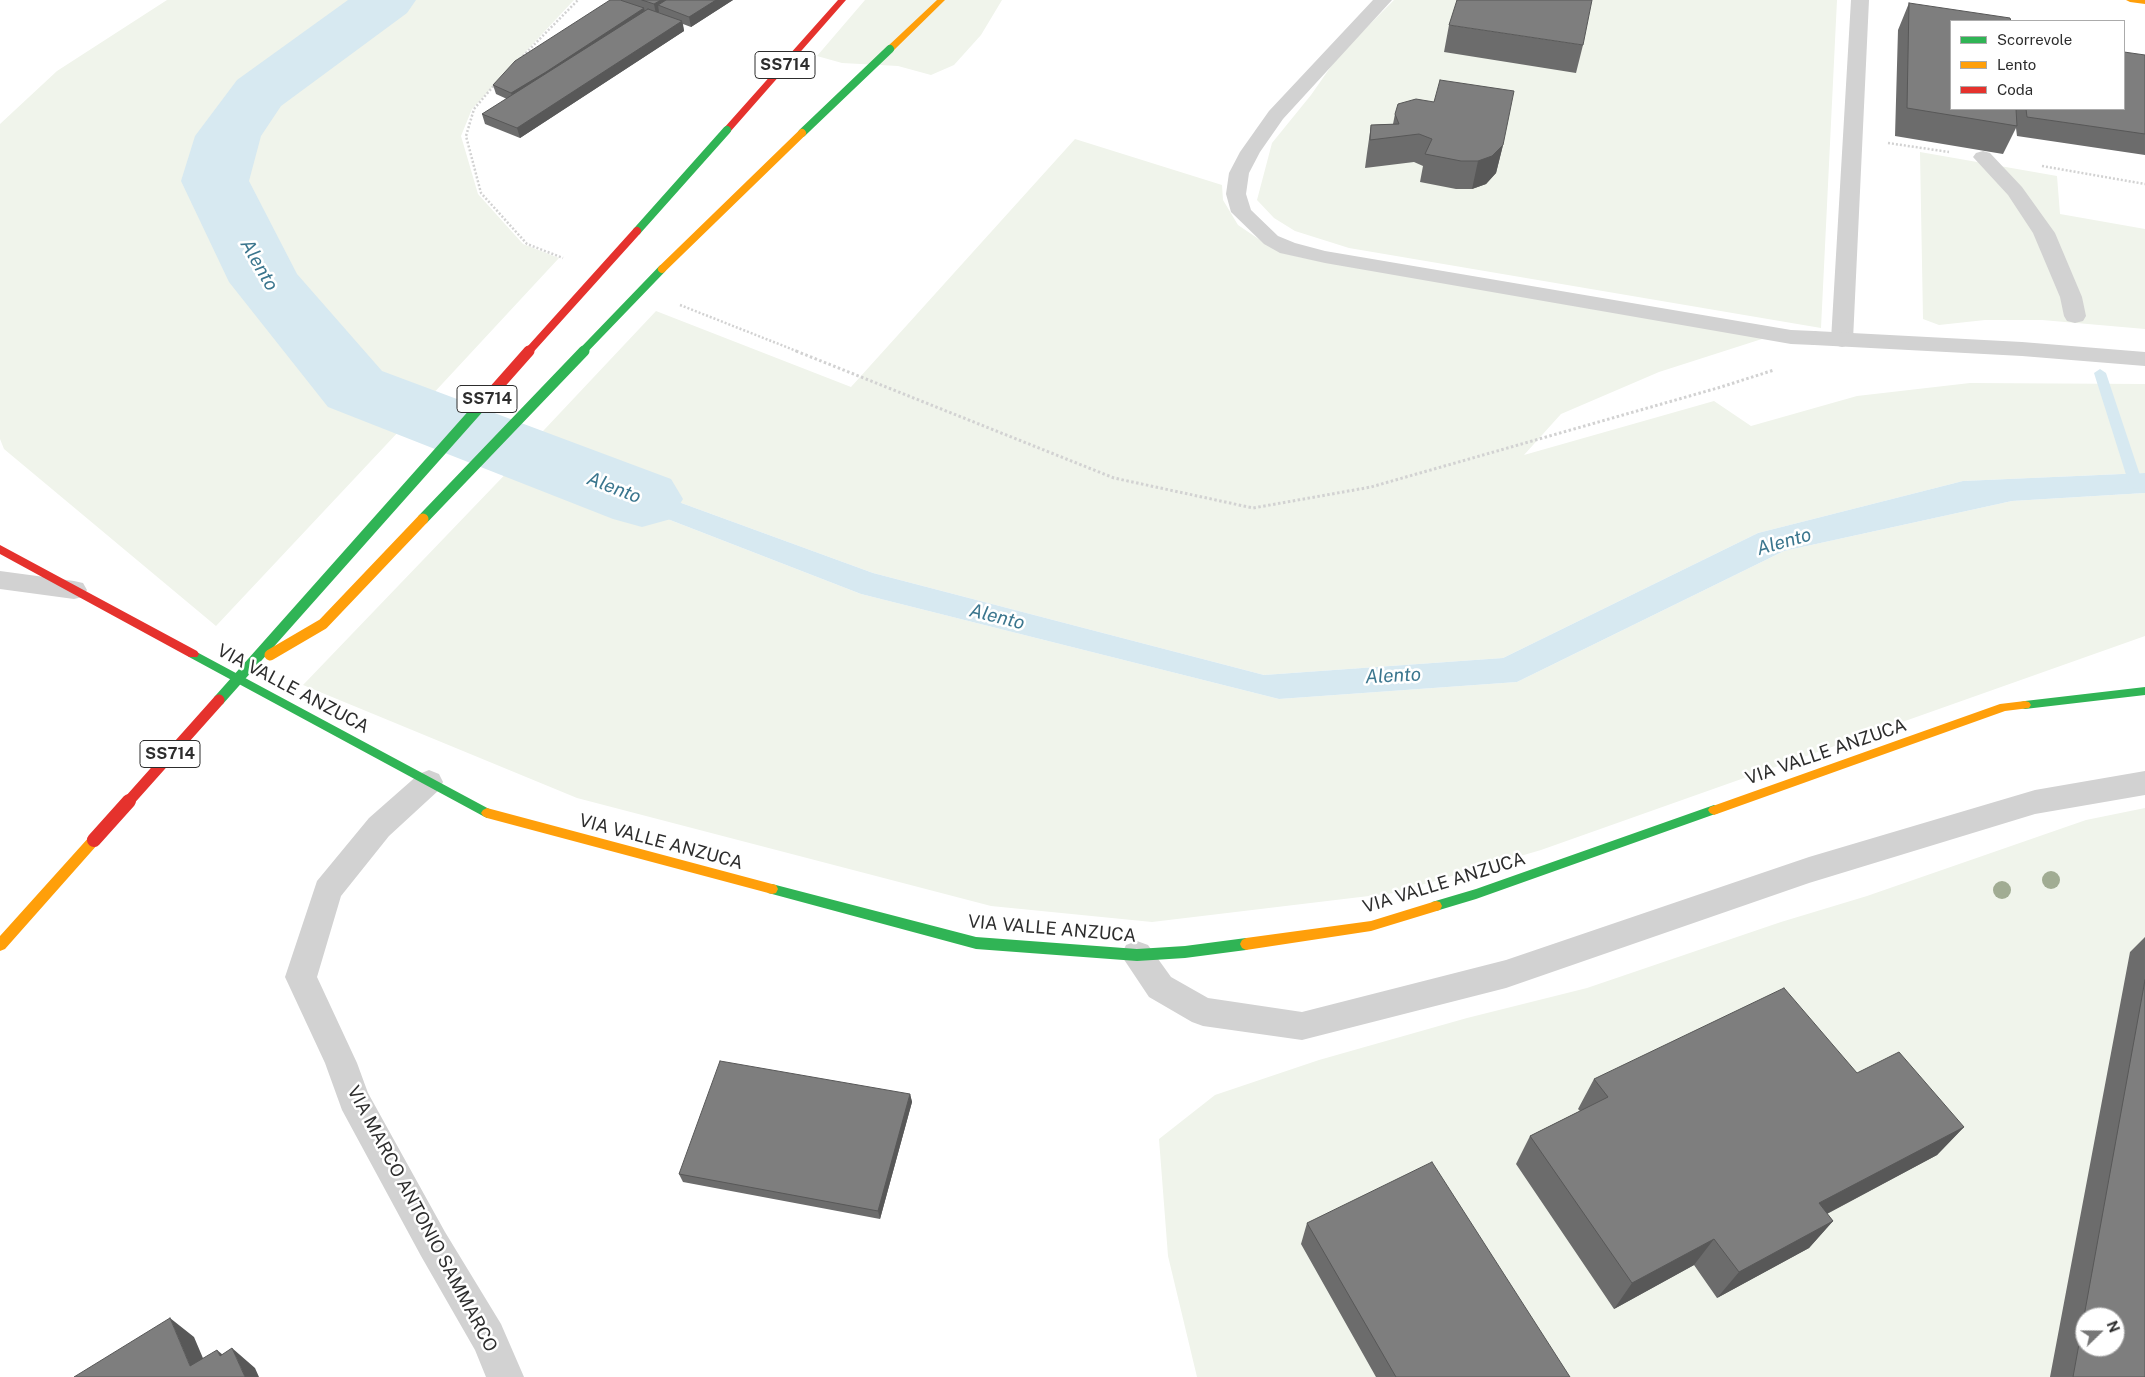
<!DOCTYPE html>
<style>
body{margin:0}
#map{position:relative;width:2145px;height:1377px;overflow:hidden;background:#fff;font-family:"Public Sans",sans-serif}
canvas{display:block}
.legend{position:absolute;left:1950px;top:20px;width:175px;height:90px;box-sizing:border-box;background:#fff;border:1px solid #ababab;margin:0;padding:6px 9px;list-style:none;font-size:15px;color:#2d2d2d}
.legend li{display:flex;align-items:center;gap:10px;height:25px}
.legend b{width:25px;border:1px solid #ababab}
.north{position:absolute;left:2075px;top:1307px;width:50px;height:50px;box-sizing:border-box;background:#fff;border:1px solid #ababab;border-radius:50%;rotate:68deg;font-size:14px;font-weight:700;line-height:20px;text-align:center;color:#2d2d2d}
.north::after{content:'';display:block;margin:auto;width:18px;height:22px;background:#767676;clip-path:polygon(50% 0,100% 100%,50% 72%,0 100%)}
</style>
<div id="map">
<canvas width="2145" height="1377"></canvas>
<ul class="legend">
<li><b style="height:6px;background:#30b455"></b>Scorrevole</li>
<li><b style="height:6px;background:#ff9f0a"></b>Lento</li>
<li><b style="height:6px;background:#e5322d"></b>Coda</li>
</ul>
<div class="north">N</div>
</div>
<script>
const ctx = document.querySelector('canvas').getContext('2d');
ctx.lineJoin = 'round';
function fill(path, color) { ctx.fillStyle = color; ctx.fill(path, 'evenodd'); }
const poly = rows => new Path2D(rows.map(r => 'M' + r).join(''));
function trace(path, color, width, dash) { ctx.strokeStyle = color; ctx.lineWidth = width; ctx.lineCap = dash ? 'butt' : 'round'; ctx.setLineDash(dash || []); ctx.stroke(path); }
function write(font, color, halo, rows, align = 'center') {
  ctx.font = font + ' "Public Sans",sans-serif'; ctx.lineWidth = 5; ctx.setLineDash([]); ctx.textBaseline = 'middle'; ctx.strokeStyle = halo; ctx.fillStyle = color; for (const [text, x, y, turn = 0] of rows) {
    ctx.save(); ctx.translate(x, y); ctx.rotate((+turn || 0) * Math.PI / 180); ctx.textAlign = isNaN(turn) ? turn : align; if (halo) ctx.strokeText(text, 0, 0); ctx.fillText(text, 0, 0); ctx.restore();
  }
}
const green = poly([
 [167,0,386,0,257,94,227,136,213,182,263,283,354,389,416,413,216,626,4,449,0,439,0,124,57,71],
 [388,0,574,0,472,109,461,136,478,194,523,244,559,258,417,411,357,388,266,282,216,181,229,136,260,94],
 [865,0,1002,0,981,35,954,65,931,75,898,66,842,63,817,56],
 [1394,0,1837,0,1821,328,1349,248,1295,231,1274,218,1257,200,1272,143,1311,95,1339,55],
 [1075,139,1222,185,1223,200,1238,225,1269,246,1299,257,1765,338,1659,372,1561,414,1524,455,1714,401,1751,426,1857,396,1970,383,2145,384,2145,473,1963,481,1758,533,1503,658,1264,675,873,573,528,447,656,311,851,387],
 [1920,152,2057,176,2060,214,2145,229,2145,329,2042,320,1985,320,1939,325,1923,319],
 [518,461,861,594,1279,699,1517,682,1784,551,2012,501,2145,493,2145,636,1541,850,1394,893,1152,922,991,906,577,798,303,685],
 [2145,808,2145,1377,1197,1377,1168,1256,1159,1139,1215,1095,1319,1060,1467,1018,1587,988,1781,922,1867,896,2086,820],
 [2085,1317,2115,1317,2115,1347,2085,1347]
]);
const water = poly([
 [528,447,873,573,1264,675,1503,658,1758,533,1963,481,2145,473,2145,493,2012,501,1784,551,1517,682,1279,699,861,594,518,461]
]);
const stream = poly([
 [2100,369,2106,373,2143,484,2141,487,2136,489,2131,487,2129,484,2094,373,2100,369]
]);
const river = poly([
 [348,0,416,0,407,13,281,106,261,136,249,181,297,274,382,371,671,479,683,499,671,519,642,527,613,519,328,407,229,282,181,181,195,136,237,80,348,0]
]);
const pathFar1 = poly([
 [520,59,578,0],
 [496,83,474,109,466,136,481,193,527,244,563,258],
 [1888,143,1949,152],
 [2042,166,2145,184],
 [680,305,799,352]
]);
const path = poly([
 [796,351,1114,478,1253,508,1371,487,1721,387,1774,370]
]);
const lane = poly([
 [1373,0,1392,0,1283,119,1260,152,1249,173,1246,194,1251,210,1278,236,1295,243,1325,251,1791,330,1814,331,1822,333,1825,338,1822,343,1814,345,1791,344,1325,263,1280,253,1264,244,1231,212,1226,194,1229,173,1240,152,1269,111,1373,0],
 [1851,0,1869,0,1853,340,1850,345,1842,347,1834,345,1831,340,1851,0],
 [2145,771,2145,795,2035,814,1809,883,1506,988,1302,1040,1203,1026,1192,1022,1149,997,1121,955,1126,945,1137,941,1148,945,1171,977,1208,998,1302,1012,1506,960,1809,857,2035,790,2145,771]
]);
const street = poly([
 [1983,151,1990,153,2022,187,2055,233,2082,297,2086,316,2083,321,2075,323,2067,321,2064,316,2060,297,2033,233,2008,195,1973,157,1976,153,1983,151],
 [1814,331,2022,342,2145,352,2145,366,2022,356,1814,345,1806,343,1803,338,1806,333,1814,331],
 [0,571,74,581,83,583,87,590,83,597,74,599,0,589,0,571],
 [429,770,439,774,443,782,439,790,389,836,341,896,317,977,357,1063,368,1093,445,1232,501,1324,524,1377,486,1377,475,1350,421,1256,342,1110,325,1063,285,977,317,881,369,818,419,774,429,770]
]);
const fast = poly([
 [193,650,491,810,493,813,491,816,487,818,483,816,189,657,187,654,193,650],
 [2145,687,2145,695,2025,709,2021,708,2019,705,2021,702,2025,701,2145,687],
 [1714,805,1718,807,1720,810,1718,813,1476,899,1436,911,1432,910,1430,906,1432,902,1476,889,1714,805],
 [772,884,976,937,1137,949,1185,946,1246,938,1250,940,1252,944,1250,948,1246,950,1185,958,1137,961,976,949,772,894,768,893,766,889,768,885,772,884]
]);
const slow = poly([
 [937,0,945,0,893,51,887,51,887,47,937,0],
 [2126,0,2145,0,2145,4,2130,2,2126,0],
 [2025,701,2029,702,2031,705,2029,708,2005,711,1714,815,1710,813,1708,810,1710,807,2000,704,2025,701],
 [487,808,772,884,776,885,778,889,776,893,772,894,487,818,483,816,481,813,483,810,487,808],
 [94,835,98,836,100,840,98,844,5,949,0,951,0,936,90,836,94,835],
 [1436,901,1440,902,1442,906,1440,910,1371,931,1246,950,1242,948,1240,944,1242,940,1246,938,1371,921,1436,901]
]);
const jam = poly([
 [838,0,846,0,730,132,724,132,724,128,838,0],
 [0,545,197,651,199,654,197,657,189,657,0,554,0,545]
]);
const fastBridgeFar1 = poly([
 [802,133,890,49],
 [637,231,727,130],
 [582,352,662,269]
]);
const fastBridge = poly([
 [423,519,584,351],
 [219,700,483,403]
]);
const slowBridgeFar1 = poly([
 [662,269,802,133]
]);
const slowBridge = poly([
 [270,655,323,624,423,519]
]);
const jamBridgeFar2 = poly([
 [528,352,637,231]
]);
const jamBridgeFar1 = poly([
 [483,403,529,351],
 [128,802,219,700]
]);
const jamBridge = poly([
 [94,840,129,801]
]);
const trees = [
 [2051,880],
 [2002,890]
];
const wall = poly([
 [622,0,733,0,691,27,683,24,684,31,520,138,485,124,482,114,507,99,496,94,493,85],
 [1909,3,1951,109,2124,109,2145,55,2145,155,2017,136,2016,128,2003,154,1895,136,1898,30],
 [1449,25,1583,45,1576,73,1444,52],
 [1395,114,1503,145,1496,173,1486,184,1472,189,1456,189,1420,182,1423,166,1414,162,1365,168,1367,153,1371,125,1393,124],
 [2145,937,2145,1377,2050,1377,2130,952],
 [1857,1073,1964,1127,1937,1155,1827,1214,1833,1221,1809,1248,1717,1298,1694,1265,1614,1309,1516,1164,1530,1136,1580,1111,1578,1109,1594,1079],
 [910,1094,912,1102,880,1219,683,1182,679,1174],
 [1307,1223,1570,1377,1376,1377,1301,1244]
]);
const shadedWall = poly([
 [661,0,679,0,658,5,659,12,656,14,654,4],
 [716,0,733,0,691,27,689,17],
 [644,8,646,17,514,102,511,93],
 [682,21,684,31,520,138,517,128],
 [1503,145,1496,173,1486,184,1472,189,1478,161],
 [910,1094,912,1102,880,1219,878,1211],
 [1964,1127,1937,1155,1796,1230,1819,1203],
 [1833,1221,1809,1248,1717,1298,1739,1272],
 [1714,1239,1694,1265,1614,1309,1632,1283],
 [170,1318,194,1337,211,1377,190,1366],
 [232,1348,255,1368,259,1377,245,1377],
 [217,1350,240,1369,220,1356]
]);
const building = poly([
 [610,0,620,0,644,8,546,72,511,93,493,85,515,61,610,0],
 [642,0,661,0,654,4,642,0],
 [666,0,716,0,689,17,658,5,666,0],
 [1457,0,1592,0,1583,45,1449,25,1457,0],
 [1909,3,2010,18,2011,21,1951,21,1951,109,2016,109,2017,126,1907,108,1909,3],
 [648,9,682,21,517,128,482,114,648,9],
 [2124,52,2145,55,2145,134,2027,117,2026,109,2124,109,2124,52],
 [1440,80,1514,91,1503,145,1492,156,1478,161,1461,161,1425,154,1432,139,1419,134,1370,140,1371,125,1399,124,1395,114,1398,104,1416,99,1434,102,1440,80],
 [2145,980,2145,1377,2073,1377,2145,980],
 [2085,1317,2115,1317,2115,1347,2085,1347,2085,1317],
 [1784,988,1857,1073,1899,1052,1964,1127,1819,1203,1833,1221,1739,1272,1714,1239,1632,1283,1530,1136,1608,1097,1594,1079,1784,988],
 [720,1061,910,1094,878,1211,679,1174,720,1061],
 [1432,1162,1570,1377,1396,1377,1307,1223,1432,1162],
 [170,1318,190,1366,217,1350,220,1356,232,1348,245,1377,74,1377,170,1318]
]);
const shields = [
 [785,65,60],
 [487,399,60],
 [170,754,60]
];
const shieldNames = [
 ["SS714",785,65],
 ["SS714",487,399],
 ["SS714",170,754]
];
const streetNames = [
 ["VIA VALLE ANZUCA",293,689,28],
 ["VIA VALLE ANZUCA",1826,752,-19],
 ["VIA VALLE ANZUCA",661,842,15],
 ["VIA VALLE ANZUCA",1444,883,-17],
 ["VIA VALLE ANZUCA",1052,929,5],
 ["VIA MARCO ANTONIO SAMMARCO",422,1219,62]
];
const waterNames = [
 ["Alento",259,265,60],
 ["Alento",614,488,21],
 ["Alento",1784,542,-16],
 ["Alento",997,617,14],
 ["Alento",1393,676,-3]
];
fill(green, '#f0f4eb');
fill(water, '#d7e9f1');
fill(stream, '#d7e9f1');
fill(river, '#d7e9f1');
trace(pathFar1, '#d2d2d2', 2.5, [2, 2]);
trace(path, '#d2d2d2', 3, [2.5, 2.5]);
fill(lane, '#d2d2d2');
fill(street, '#d2d2d2');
fill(fast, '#30b455');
fill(slow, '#ff9f0a');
fill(jam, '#e5322d');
trace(fastBridgeFar1, '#30b455', 8);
trace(fastBridge, '#30b455', 11);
trace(slowBridgeFar1, '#ff9f0a', 8);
trace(slowBridge, '#ff9f0a', 11);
trace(jamBridgeFar2, '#e5322d', 8);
trace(jamBridgeFar1, '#e5322d', 11);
trace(jamBridge, '#e5322d', 14);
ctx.fillStyle = '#a1ac93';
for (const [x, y] of trees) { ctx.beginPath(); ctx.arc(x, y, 9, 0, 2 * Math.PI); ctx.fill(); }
fill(wall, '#6c6c6c');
fill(shadedWall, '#585858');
fill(building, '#7e7e7e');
trace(building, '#585858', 1);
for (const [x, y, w] of shields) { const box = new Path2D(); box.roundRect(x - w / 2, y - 13.5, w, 27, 4); ctx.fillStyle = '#fff'; ctx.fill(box); trace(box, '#2d2d2d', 1); }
write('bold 16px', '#2d2d2d', null, shieldNames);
write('18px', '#2d2d2d', '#fff', streetNames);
write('italic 19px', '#3b768e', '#fff', waterNames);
</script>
